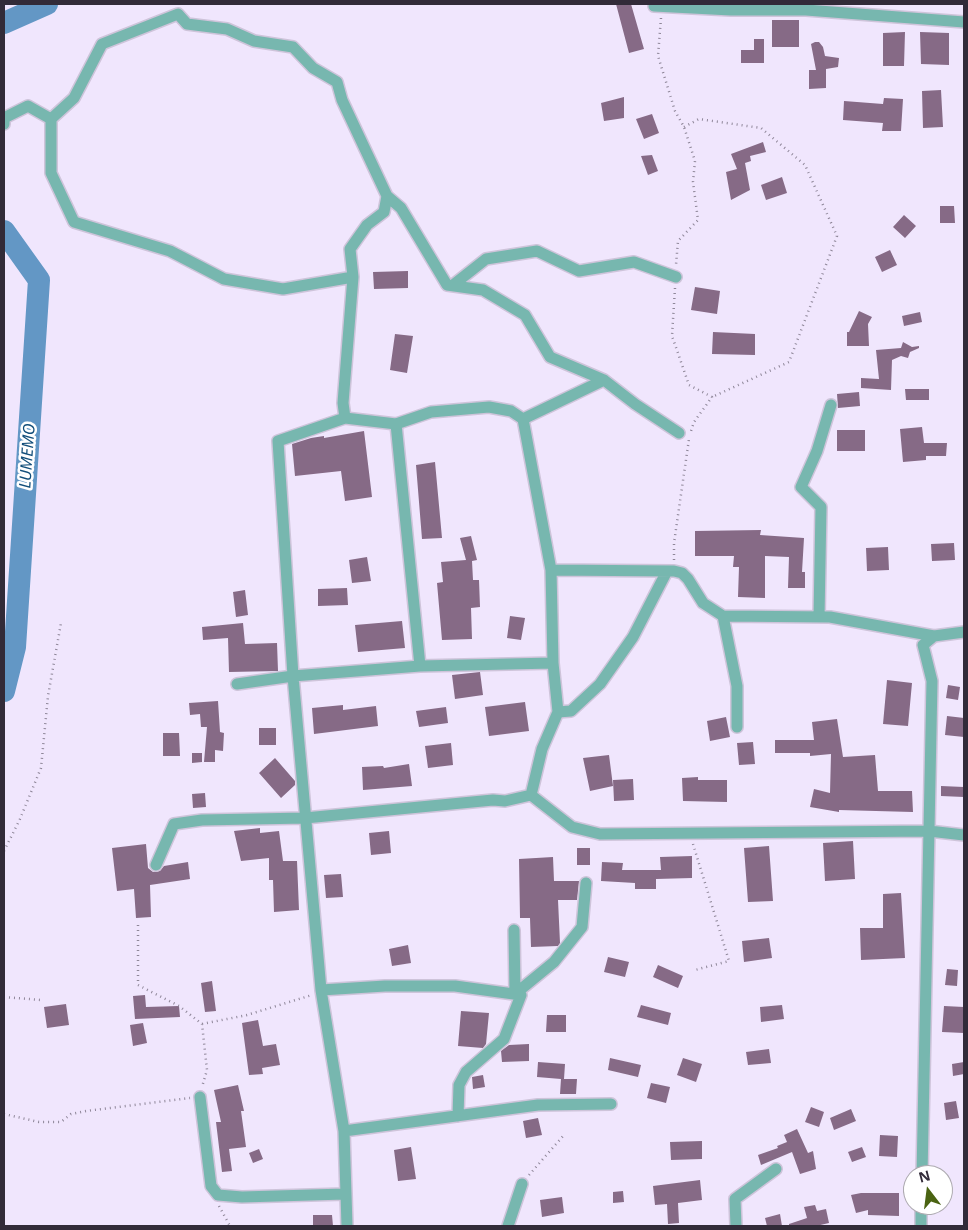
<!DOCTYPE html>
<style>
body{margin:0}
#map{position:relative;width:968px;height:1230px;overflow:hidden;background:#f0e6fd;font-family:"Noto Sans",sans-serif}
canvas{display:block}
.frame{position:absolute;inset:0;border:5px solid #322b39;pointer-events:none}
.north{position:absolute;left:903px;top:1165px;width:50px;height:50px;box-sizing:border-box;background:#fff;border:1px solid #adaab0;border-radius:50%;rotate:345deg;font-size:14px;font-weight:700;line-height:20px;text-align:center;color:#322b39}
.north::after{content:'';display:block;margin:auto;width:18px;height:22px;background:#4a6312;clip-path:polygon(50% 0,100% 100%,50% 72%,0 100%)}
</style>
<div id="map">
<canvas width="968" height="1230"></canvas>
<div class="frame"></div>
<div class="north">N</div>
</div>
<script>
const ctx = document.querySelector('canvas').getContext('2d');
ctx.lineJoin = 'round';
const poly = rows => new Path2D(rows.map(r => 'M' + r).join(''));
function trace(path, color, width, dash) { ctx.strokeStyle = color; ctx.lineWidth = width; ctx.lineCap = dash ? 'butt' : 'round'; ctx.setLineDash(dash || []); ctx.stroke(path); }
function fill(path, color) { ctx.fillStyle = color; ctx.fill(path, 'evenodd'); }
function write(font, color, halo, rows, align = 'center') {
  ctx.font = font + ' "Noto Sans",sans-serif'; ctx.lineWidth = 5; ctx.setLineDash([]); ctx.textBaseline = 'middle'; ctx.strokeStyle = halo; ctx.fillStyle = color; for (const [text, x, y, turn = 0] of rows) {
    ctx.save(); ctx.translate(x, y); ctx.rotate((+turn || 0) * Math.PI / 180); ctx.textAlign = isNaN(turn) ? turn : align; if (halo) ctx.strokeText(text, 0, 0); ctx.fillText(text, 0, 0); ctx.restore();
  }
}
const river = poly([
 [4,23,47,4],
 [4,231,39,280,15,647,4,691]
]);
const building = poly([
 [616,4,631,4,644,49,629,53],
 [772,20,799,20,799,47,772,47],
 [905,32,904,66,883,66,883,33],
 [920,32,949,33,949,65,921,64],
 [754,39,764,39,764,63,741,63,741,50,754,50],
 [815,42,819,42,823,47,825,56,839,58,838,67,826,69,826,88,809,89,809,70,816,70,811,44],
 [941,90,943,127,923,128,922,91],
 [624,97,624,118,604,121,601,103],
 [884,98,903,99,901,131,882,131,883,123,843,120,844,101,883,104],
 [652,114,659,133,644,139,636,119],
 [763,142,766,152,750,156,751,161,745,163,750,190,731,200,726,172,737,169,731,154],
 [652,155,658,171,648,175,641,156],
 [782,177,787,193,766,200,761,185],
 [940,206,954,206,955,223,940,223],
 [904,215,916,226,905,238,893,227],
 [890,250,897,265,882,272,875,257],
 [408,271,408,288,374,289,373,272],
 [695,287,720,291,717,314,691,310],
 [859,311,872,317,868,324,869,346,847,346,847,332,849,332],
 [920,312,922,322,904,326,902,316],
 [713,332,755,334,755,355,712,354],
 [395,334,413,336,407,373,390,370],
 [903,342,912,347,919,346,919,348,910,352,908,358,901,356,892,360,891,390,861,388,861,378,879,379,876,350,901,348],
 [905,389,929,389,929,400,906,400],
 [859,392,860,406,838,408,837,394],
 [922,427,924,443,947,443,946,456,926,456,926,460,903,462,900,429],
 [837,430,865,430,865,451,837,451],
 [364,431,372,497,345,501,341,471,295,476,292,444,311,438,324,436,324,438],
 [435,462,442,538,422,539,416,465],
 [761,530,760,535,804,538,802,572,805,572,805,588,788,588,789,557,765,556,765,598,738,597,739,567,733,567,734,556,695,556,695,531],
 [471,536,477,560,472,561,473,580,479,580,480,607,471,608,472,639,442,640,437,583,443,582,441,562,466,560,460,538],
 [954,543,955,560,932,561,931,544],
 [888,547,889,570,867,571,866,548],
 [367,557,371,581,352,583,349,560],
 [347,588,348,605,318,606,318,589],
 [245,590,248,615,236,617,233,592],
 [510,616,525,618,521,640,507,638],
 [402,621,405,648,358,652,355,625],
 [243,623,245,644,277,643,278,671,229,672,228,638,203,640,202,627],
 [480,672,483,695,455,699,452,675],
 [887,680,912,683,908,726,883,724],
 [948,685,960,687,958,700,946,698],
 [218,701,220,732,224,733,223,751,215,750,215,762,204,762,207,727,201,727,200,714,190,715,189,703],
 [525,702,529,731,489,736,485,707],
 [343,705,343,710,376,706,378,726,314,734,312,708],
 [446,707,448,723,419,727,416,711],
 [947,716,964,718,964,737,945,735],
 [726,717,730,737,710,741,707,721],
 [837,719,843,757,875,755,878,791,912,791,913,812,839,810,839,812,810,807,814,789,830,793,831,754,810,756,810,753,775,753,775,740,814,740,812,722],
 [259,728,276,728,276,745,259,745],
 [163,733,179,733,180,756,163,756],
 [753,742,755,764,739,765,737,743],
 [451,743,453,765,428,768,425,746],
 [192,753,202,753,202,762,192,763],
 [609,755,613,786,590,791,583,758],
 [275,758,295,781,295,785,281,798,259,773],
 [409,764,412,786,363,790,362,767,383,766,384,768],
 [698,777,698,780,727,780,727,802,683,801,682,778],
 [633,779,634,800,614,801,613,780],
 [941,786,964,787,964,797,941,796],
 [205,793,206,807,193,808,192,794],
 [260,828,260,833,279,831,283,861,297,861,299,910,274,912,273,880,269,880,269,858,241,861,234,831],
 [389,831,391,853,371,855,369,833],
 [853,841,855,879,825,881,823,843],
 [146,844,148,868,153,872,160,871,164,866,188,862,190,879,150,885,151,917,136,918,134,889,117,891,112,848],
 [769,846,773,901,748,902,744,848],
 [577,848,590,848,590,865,577,865],
 [692,856,692,878,656,879,656,889,635,889,635,883,601,881,602,862,623,863,622,870,661,870,660,857],
 [553,857,554,881,579,881,577,900,558,900,560,943,558,946,531,947,530,918,520,918,519,859],
 [341,874,343,897,326,898,324,875],
 [901,893,905,958,861,960,860,928,883,928,883,894],
 [769,938,772,958,744,962,742,941],
 [408,945,411,963,392,966,389,949],
 [608,957,629,962,625,977,604,972],
 [658,965,683,976,678,988,653,977],
 [947,969,958,970,957,986,945,985],
 [212,981,216,1011,205,1012,201,983],
 [145,995,146,1007,179,1006,180,1017,135,1019,133,996],
 [66,1004,69,1025,47,1028,44,1007],
 [641,1005,671,1013,668,1025,637,1017],
 [782,1005,784,1019,761,1022,760,1007],
 [944,1006,964,1007,964,1033,942,1032],
 [461,1011,489,1013,486,1044,483,1048,458,1046],
 [547,1015,566,1015,566,1032,546,1032],
 [258,1020,263,1046,276,1044,280,1065,262,1068,263,1074,249,1075,242,1023],
 [143,1023,147,1043,133,1046,130,1025],
 [529,1044,529,1061,502,1062,501,1051,509,1045],
 [769,1049,771,1063,748,1065,746,1052],
 [610,1058,641,1065,638,1077,608,1070],
 [683,1058,702,1064,696,1082,677,1075],
 [538,1062,565,1064,564,1079,577,1079,576,1094,560,1094,561,1079,537,1077],
 [964,1062,964,1074,953,1076,952,1064],
 [483,1075,485,1087,473,1089,472,1077],
 [651,1083,670,1087,666,1103,647,1098],
 [238,1085,244,1111,241,1111,246,1147,229,1149,232,1171,222,1172,216,1122,221,1122,214,1090],
 [956,1101,959,1118,946,1120,944,1103],
 [811,1107,824,1112,819,1127,805,1122],
 [851,1109,856,1121,834,1130,830,1118],
 [538,1118,542,1135,526,1138,523,1121],
 [797,1129,808,1153,813,1151,816,1169,800,1174,792,1152,761,1165,758,1155,778,1148,777,1146,787,1142,784,1135],
 [880,1135,898,1136,897,1157,879,1156],
 [702,1141,702,1159,671,1160,670,1142],
 [411,1147,416,1179,398,1181,394,1150],
 [862,1147,866,1157,852,1162,848,1152],
 [259,1149,263,1159,253,1163,249,1153],
 [700,1180,702,1200,678,1203,679,1223,668,1224,667,1204,655,1205,653,1186],
 [623,1191,624,1202,613,1203,613,1192],
 [861,1193,899,1193,899,1216,868,1215,868,1210,856,1213,851,1195],
 [562,1197,564,1213,542,1217,540,1200],
 [815,1205,817,1211,826,1209,829,1223,816,1226,789,1226,789,1224,807,1218,804,1207],
 [780,1214,782,1226,767,1226,765,1218],
 [313,1215,332,1215,333,1226,313,1226]
]);
const path = poly([
 [661,18,658,56,675,111,684,127,695,161,693,182,698,220,678,241,676,265],
 [684,127,699,119,761,128,805,165,837,236,789,362,712,397],
 [675,288,672,336,689,385,712,397,694,422,691,431],
 [674,560,674,543,689,439],
 [693,844,729,961,695,970],
 [4,851,20,819,41,768,48,696,61,623],
 [138,925,138,985,179,1006,202,1024,207,1070,202,1087],
 [4,997,41,1000],
 [202,1024,247,1015,312,995],
 [4,1114,39,1122,61,1122,71,1114,86,1111,190,1098],
 [529,1175,564,1135],
 [219,1206,230,1226]
]);
const street = poly([
 [654,6,731,10,806,10,964,22],
 [51,119,74,98,102,44,178,14,187,24,227,29,254,41,293,47,313,68,337,82,342,100,387,196,384,212,367,225,350,249,353,277,343,403,345,418],
 [4,124,4,118,28,106,51,119,51,173,74,222,170,251,224,279,283,289,353,277],
 [387,196,401,208,447,285,483,290,525,315,550,357,604,380,635,404,679,433],
 [453,285,486,259,537,251,579,271,634,262,676,277],
 [523,419,604,380],
 [396,424,420,666],
 [551,570,674,571,682,573,688,579,703,603,723,616,830,617,934,636],
 [723,616,737,686,737,727],
 [819,617,821,507,801,487,817,451,831,405],
 [237,684,293,676,420,666,553,663],
 [558,712,571,711,600,684,633,637,667,571],
 [156,865,174,824,202,820,305,818,493,800,505,801,531,795,572,827,600,834,929,831,964,835],
 [514,930,515,994],
 [321,990,385,986,455,986,521,995,504,1039,466,1072,459,1085,458,1116],
 [515,994,554,962,582,927,586,883],
 [200,1097,211,1186,218,1195,242,1197,345,1194],
 [344,1131,538,1105,611,1104],
 [922,1175,932,681,923,645,934,636,964,632],
 [347,1226,344,1131,321,990,293,676,278,441,345,418,396,424,431,412,489,407,511,411,523,419,551,570,553,663,558,712,542,749,531,795],
 [508,1226,522,1184],
 [736,1226,735,1199,776,1169],
 [921,1226,921,1205]
]);
const waterNames = [
 ["LUMEMO",28,456,-86]
];
trace(river, '#6397c5', 22);
fill(building, '#866a86');
trace(street, '#cec4da', 14);
trace(path, '#8f8799', 2.5, [1, 4]);
trace(street, '#77b7af', 11);
write('italic 16px', '#124e7a', '#fff', waterNames);
</script>
